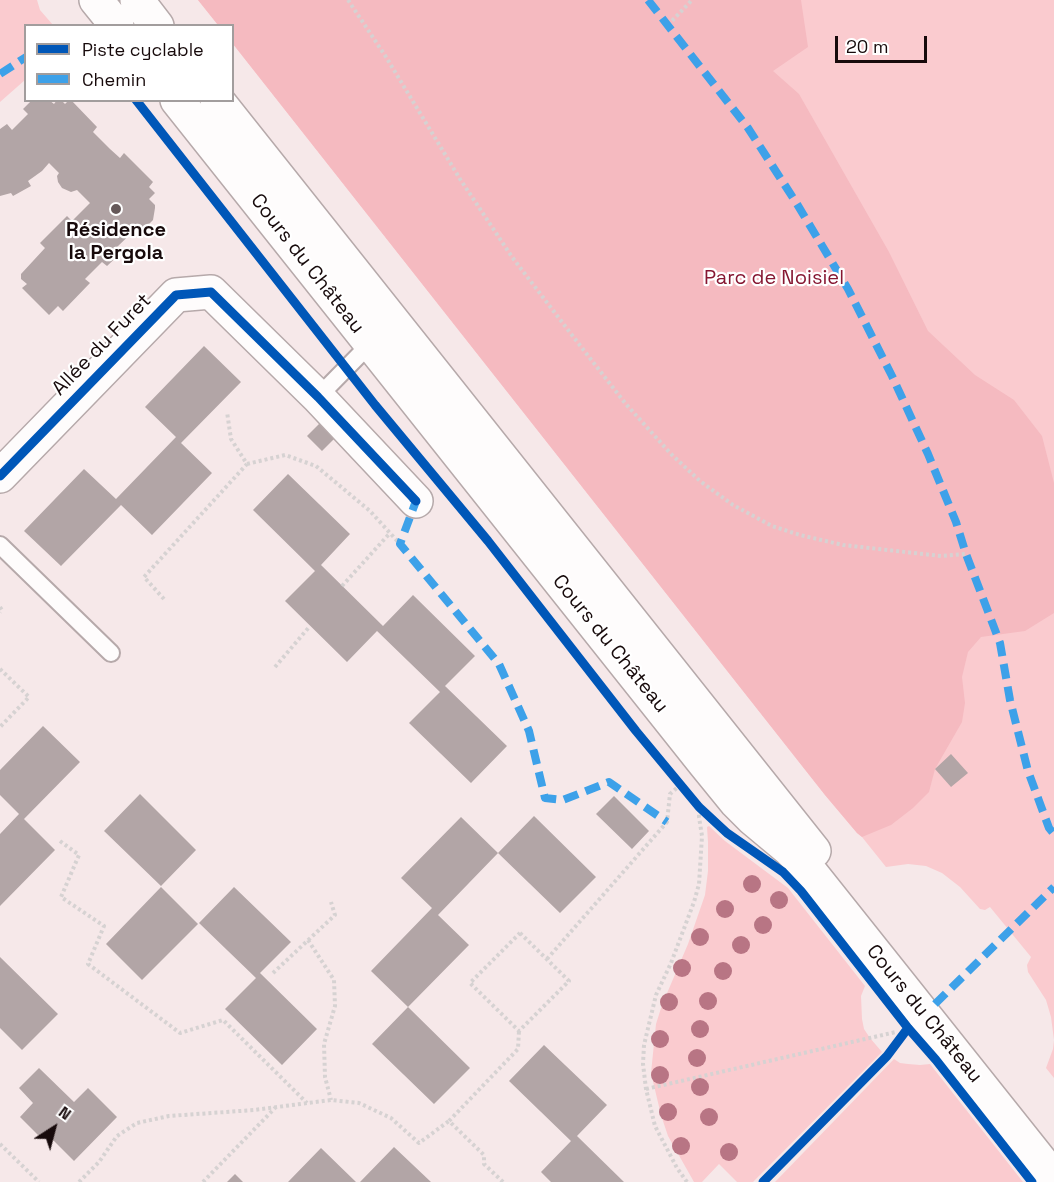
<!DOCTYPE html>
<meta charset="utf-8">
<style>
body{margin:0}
#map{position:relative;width:1054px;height:1182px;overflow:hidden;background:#f6e8e9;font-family:"Space Grotesk",sans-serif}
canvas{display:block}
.legend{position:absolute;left:24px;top:24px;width:210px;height:78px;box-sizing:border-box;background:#fff;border:2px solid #a29d9d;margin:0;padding:8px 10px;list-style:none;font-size:18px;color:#170a0b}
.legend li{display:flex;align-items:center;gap:12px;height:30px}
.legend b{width:30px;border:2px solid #a29d9d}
.north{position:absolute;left:24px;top:1098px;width:60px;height:60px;-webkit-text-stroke:4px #fff;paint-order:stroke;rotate:36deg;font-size:16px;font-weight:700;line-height:24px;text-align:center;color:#170a0b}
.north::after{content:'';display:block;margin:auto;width:21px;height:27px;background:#170a0b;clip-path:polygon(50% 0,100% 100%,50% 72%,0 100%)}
.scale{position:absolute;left:835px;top:36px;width:92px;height:27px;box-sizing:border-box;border:3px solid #170a0b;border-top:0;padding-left:8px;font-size:18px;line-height:21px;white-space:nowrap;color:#170a0b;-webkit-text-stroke:4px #fff;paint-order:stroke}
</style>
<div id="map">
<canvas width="1054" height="1182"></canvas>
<ul class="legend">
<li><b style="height:8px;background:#0057b8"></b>Piste cyclable</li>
<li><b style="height:8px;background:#3da1e9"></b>Chemin</li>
</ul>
<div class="north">N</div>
<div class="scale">20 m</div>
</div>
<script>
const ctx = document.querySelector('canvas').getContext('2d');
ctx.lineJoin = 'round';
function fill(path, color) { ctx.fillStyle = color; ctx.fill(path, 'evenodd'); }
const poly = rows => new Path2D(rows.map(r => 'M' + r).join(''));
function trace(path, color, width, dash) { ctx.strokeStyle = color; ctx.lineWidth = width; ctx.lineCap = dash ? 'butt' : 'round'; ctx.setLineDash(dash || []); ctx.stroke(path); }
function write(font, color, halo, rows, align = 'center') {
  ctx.font = font + ' "Space Grotesk",sans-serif'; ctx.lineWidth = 4.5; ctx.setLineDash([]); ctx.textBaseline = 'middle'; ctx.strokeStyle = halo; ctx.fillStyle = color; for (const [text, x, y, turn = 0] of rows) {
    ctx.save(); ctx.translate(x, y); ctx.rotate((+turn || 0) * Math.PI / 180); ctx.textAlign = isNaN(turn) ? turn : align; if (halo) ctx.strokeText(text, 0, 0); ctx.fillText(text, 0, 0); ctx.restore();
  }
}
const green = poly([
 [0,0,37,0,40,10,53,25,26,26,25,80,0,102],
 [198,0,1054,0,1054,1078,1046,1068,1053,1049,1054,1040,1051,1017,1046,1000,1028,972,1027,965,1031,957,990,907,985,910,980,909,960,887,942,873,926,866,908,864,886,867,862,837,857,833,825,795,233,44,232,26,218,25],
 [709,826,725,841,788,888,865,986,861,996,862,1019,864,1029,870,1038,882,1052,753,1182,737,1182,719,1164,702,1182,694,1182,668,1136,661,1115,651,1073,656,1024,662,1005,688,944,705,895,708,871,708,842,707,827],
 [894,1059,900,1063,908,1064,920,1065,930,1064,1023,1182,775,1182]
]);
const forest = poly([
 [198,0,801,0,808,47,773,71,799,94,889,252,928,331,975,375,1014,400,1042,436,1054,483,1054,613,1025,631,981,637,968,652,962,677,965,703,962,722,935,769,929,792,913,808,891,825,862,837,857,833,825,795,233,44,232,26,218,25]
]);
const building = poly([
 [32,100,49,100,54,104,57,100,61,100,65,104,69,100,71,100,97,127,93,132,110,149,120,158,124,153,153,182,149,187,155,193,149,199,155,205,155,208,153,220,144,229,140,225,117,247,122,252,107,266,102,262,85,279,90,283,63,311,58,306,49,315,22,288,27,284,21,279,21,274,45,248,40,243,67,216,72,221,90,203,77,190,71,192,62,188,58,182,57,176,59,173,49,163,42,171,28,181,31,186,13,196,11,193,0,196,0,129,7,124,12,130,28,114,23,109],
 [204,346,241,382,181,443,212,473,152,535,121,505,61,566,24,531,84,469,116,499,176,437,145,407],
 [324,419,339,434,322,451,307,436],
 [288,474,350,534,321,565,383,626,413,595,475,656,445,686,507,746,471,783,409,723,440,692,377,631,347,662,285,601,315,571,253,510],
 [43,726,80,762,24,819,55,850,0,906,0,834,19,814,0,795,0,770],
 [951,754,968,773,951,787,935,769],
 [140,794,196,850,161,886,104,831],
 [614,796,649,831,632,849,596,814],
 [534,816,596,877,560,913,498,853],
 [461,817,498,853,438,915,469,945,408,1007,371,971,432,908,401,878],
 [161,887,198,924,142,980,106,944],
 [234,887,291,942,260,973,317,1029,282,1065,225,1009,256,978,199,923],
 [0,957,58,1014,22,1050,0,1028],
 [408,1007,470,1068,434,1104,372,1044],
 [544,1045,607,1105,577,1136,624,1182,551,1182,541,1172,571,1141,509,1081],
 [39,1068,74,1102,88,1088,117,1117,74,1161,45,1132,40,1137,20,1117,33,1103,19,1088],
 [394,1147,431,1182,360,1182],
 [321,1148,356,1182,288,1182],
 [235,1174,243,1182,227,1182]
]);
const path = poly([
 [348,0,386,57,460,179,512,257,575,339,625,403,671,454,700,481,733,505,772,526,800,535,843,545,941,556,966,554],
 [668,25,692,0],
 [247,464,285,455,316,466,370,511,400,544],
 [342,586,390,533],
 [164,599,144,577,247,464,231,439,227,412],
 [0,607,2,610,0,612],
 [275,667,310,626],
 [0,669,29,697,0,727],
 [60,841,79,855,61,897,104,926,88,964,180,1033,223,1020,307,1103],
 [520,933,569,981,519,1031,470,983,520,933],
 [308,940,334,980,335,1006,324,1044,325,1077,331,1100],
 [547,959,667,822,670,794,680,785],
 [273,973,335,915,331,902],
 [646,1089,896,1032],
 [0,1144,39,1182],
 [79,1182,99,1162,117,1136,137,1123,169,1116,254,1110,331,1100,359,1103,391,1118,419,1143,449,1121],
 [203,1182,276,1107],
 [503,1182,484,1164,484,1155,449,1121,518,1049,519,1031],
 [687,1182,677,1168,655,1126,646,1089,643,1064,644,1045,656,995,671,963,694,902,699,884,702,836,699,817,699,807]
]);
const lane = poly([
 [318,397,370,344],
 [0,545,111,653]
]);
const street = poly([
 [0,476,176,295,211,292,318,397,416,501]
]);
const secondary = poly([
 [96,0,117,26],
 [137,0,157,26],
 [177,100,705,764,736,802,753,819,789,849,804,864,1054,1178],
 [217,100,814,851]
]);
const quiet = poly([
 [648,0,748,128,797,204,848,289,892,376,928,454,956,522,966,554,1000,643,1010,700,1028,771,1049,828,1054,834],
 [0,74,26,57],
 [412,498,416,501,400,544,499,664,529,731,545,798,563,800,609,782,667,822],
 [935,1004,1054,887]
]);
const cycleway = poly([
 [136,100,375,405,488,541,636,731,699,807,727,833,783,872,801,891,908,1028,936,1060,1032,1182],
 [0,476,176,295,211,292,318,397,416,501],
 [763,1182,887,1056,908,1028]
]);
const trees = [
 [752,884],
 [779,900],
 [725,909],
 [763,925],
 [700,937],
 [741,945],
 [682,968],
 [723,971],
 [708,1001],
 [669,1002],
 [700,1029],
 [660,1039],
 [697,1058],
 [660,1075],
 [700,1087],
 [668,1112],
 [709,1117],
 [681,1146],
 [729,1152]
];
const markers = [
 [116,209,6,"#655859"]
];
const poiNames = [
 ["Résidence",116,231],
 ["la Pergola",116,254]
];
const streetNames = [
 ["Cours du Château",307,264,52],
 ["Allée du Furet",102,345,-46],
 ["Cours du Château",610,644,51],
 ["Cours du Château",924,1014,51]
];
const parkNames = [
 ["Parc de Noisiel",774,279]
];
fill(green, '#facbcf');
fill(forest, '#f5bac0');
fill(building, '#b2a5a6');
trace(lane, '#b6a9aa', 20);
trace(street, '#b6a9aa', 36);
trace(secondary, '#b6a9aa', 36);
trace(path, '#d6d2d2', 4, [3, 3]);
trace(lane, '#fefcfc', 16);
trace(street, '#fefcfc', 33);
trace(secondary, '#fefcfc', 33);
trace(quiet, '#3da1e9', 8, [15, 8]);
trace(cycleway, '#0057b8', 9);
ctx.fillStyle = '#b87584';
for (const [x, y] of trees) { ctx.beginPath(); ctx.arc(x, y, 9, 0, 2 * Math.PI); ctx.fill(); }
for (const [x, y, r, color] of markers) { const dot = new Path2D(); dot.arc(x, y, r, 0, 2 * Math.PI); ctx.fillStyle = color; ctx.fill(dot); trace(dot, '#fff', 2); }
write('bold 20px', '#170a0b', '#fff', poiNames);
write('20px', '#170a0b', '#fff', streetNames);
write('20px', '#861732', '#fff', parkNames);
</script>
